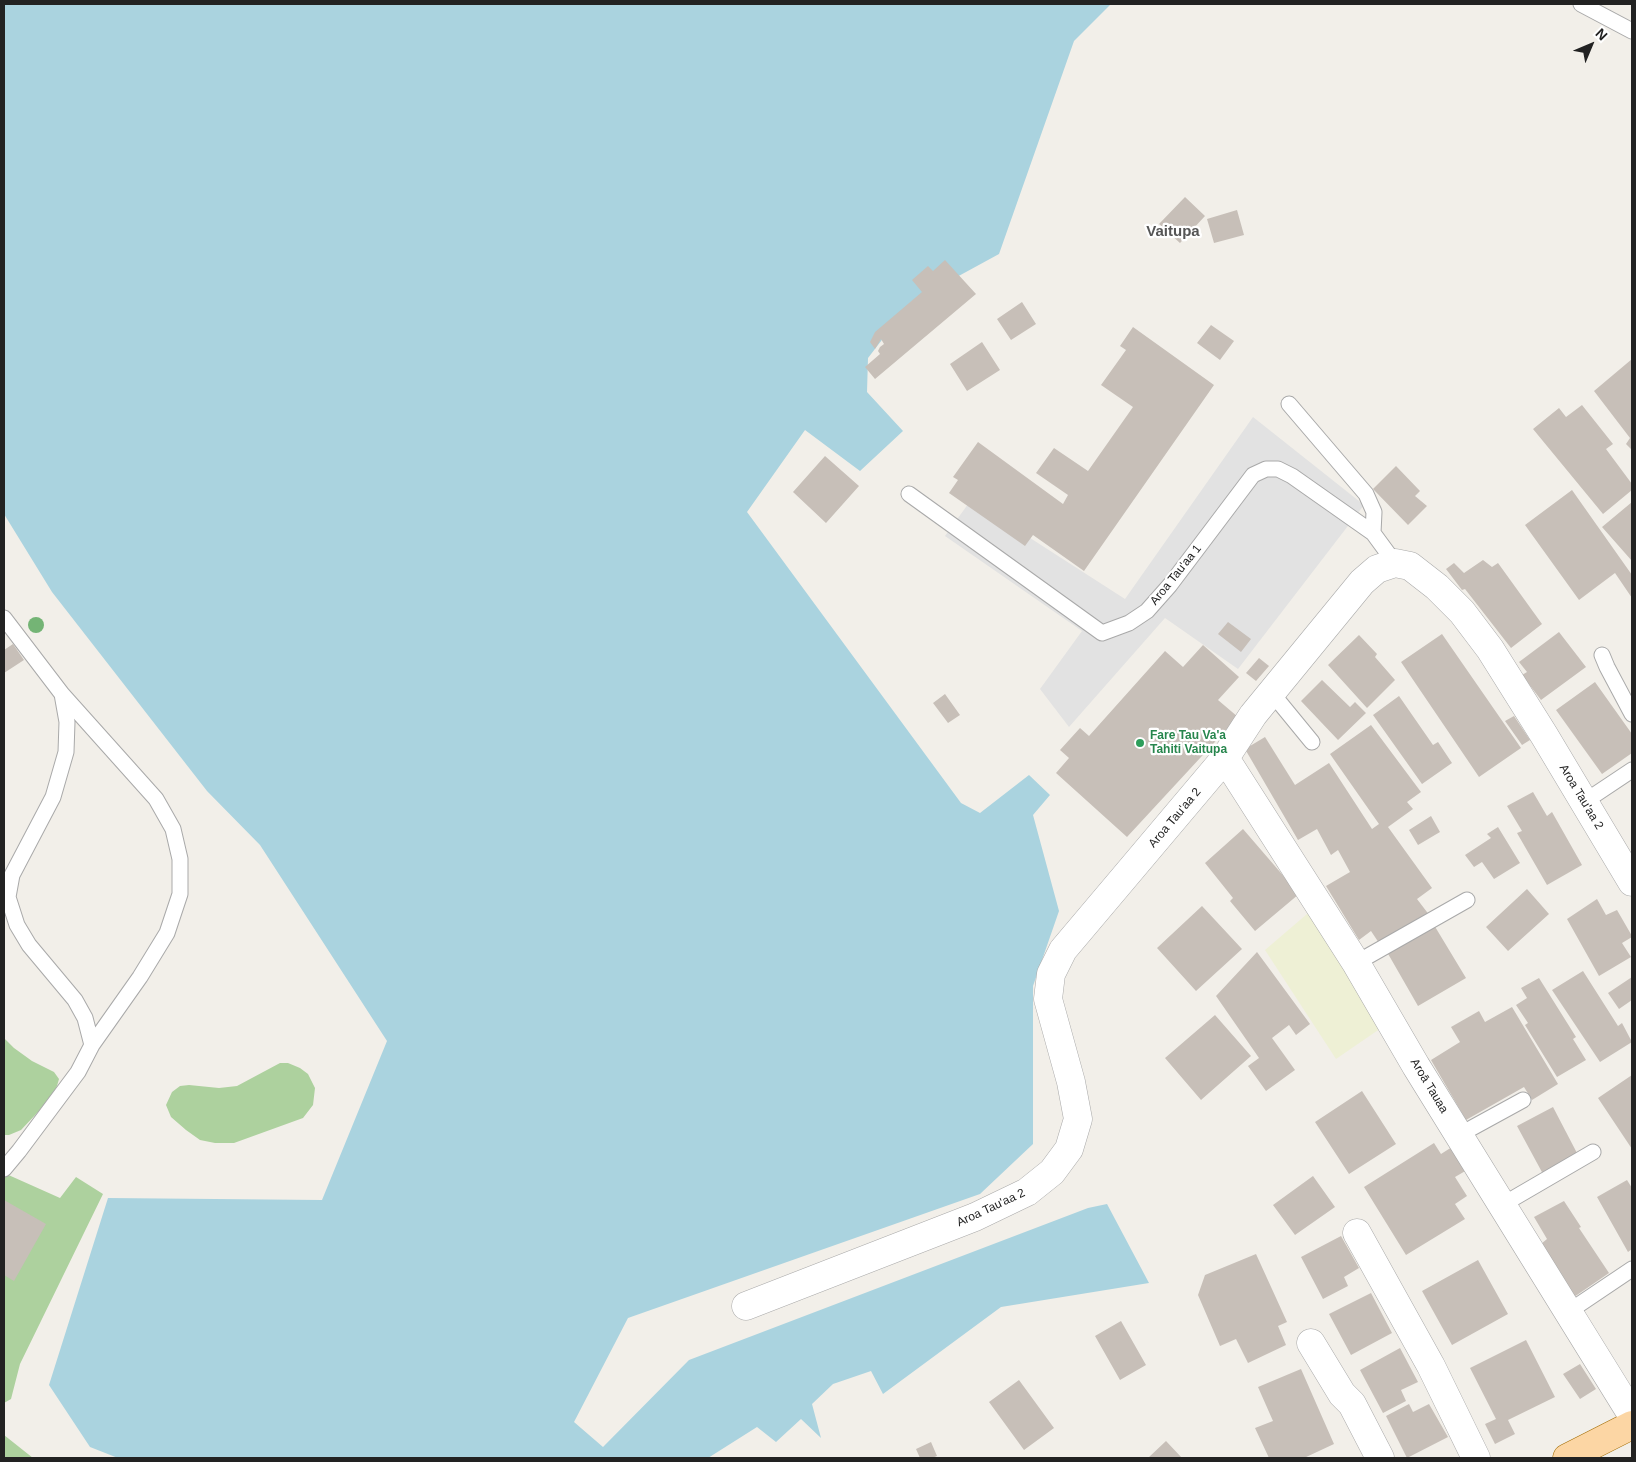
<!DOCTYPE html>
<meta charset="utf-8">
<style>
body{margin:0}
#map{position:relative;width:1636px;height:1462px;overflow:hidden;background:#f2efe9;font-family:Helvetica,sans-serif}
canvas{display:block}
.frame{position:absolute;inset:0;border:5px solid #222;pointer-events:none}
.north{position:absolute;left:1566px;top:20px;width:50px;height:50px;-webkit-text-stroke:4px #fff;paint-order:stroke;rotate:45deg;font-size:14px;font-weight:700;line-height:20px;text-align:center;color:#222}
.north::after{content:'';display:block;margin:auto;width:18px;height:22px;background:#222;clip-path:polygon(50% 0,100% 100%,50% 72%,0 100%)}
</style>
<div id="map">
<canvas width="1636" height="1462"></canvas>
<div class="frame"></div>
<div class="north">N</div>
</div>
<script>
const ctx = document.querySelector('canvas').getContext('2d');
ctx.lineJoin = 'round';
function fill(path, color) { ctx.fillStyle = color; ctx.fill(path, 'evenodd'); }
const poly = rows => new Path2D(rows.map(r => 'M' + r).join(''));
function trace(path, color, width, dash) { ctx.strokeStyle = color; ctx.lineWidth = width; ctx.lineCap = dash ? 'butt' : 'round'; ctx.setLineDash(dash || []); ctx.stroke(path); }
function write(font, color, halo, rows, align = 'center') {
  ctx.font = font + ' Helvetica,sans-serif'; ctx.lineWidth = 4.5; ctx.setLineDash([]); ctx.textBaseline = 'middle'; ctx.strokeStyle = halo; ctx.fillStyle = color; for (const [text, x, y, turn = 0] of rows) {
    ctx.save(); ctx.translate(x, y); ctx.rotate((+turn || 0) * Math.PI / 180); ctx.textAlign = isNaN(turn) ? turn : align; if (halo) ctx.strokeText(text, 0, 0); ctx.fillText(text, 0, 0); ctx.restore();
  }
}
const farmland = poly([
 [1314,908,1387,1024,1336,1059,1265,950]
]);
const forest = poly([
 [4,1038,14,1048,32,1061,54,1072,59,1079,57,1086,53,1094,38,1112,21,1130,9,1135,4,1135],
 [280,1063,288,1063,300,1068,308,1074,315,1088,313,1105,303,1118,234,1143,215,1143,200,1140,186,1130,171,1117,166,1105,172,1092,180,1086,189,1085,219,1088,237,1086],
 [4,1173,60,1198,76,1177,103,1194,20,1364,11,1399,4,1403],
 [4,1435,33,1458,4,1458]
]);
const parking = poly([
 [1253,417,1364,505,1238,669,1165,618,1069,727,1040,689,1082,631,945,536,971,500,1125,599]
]);
const water = poly([
 [4,4,1111,4,1074,41,999,254,911,302,868,358,867,392,903,431,860,471,805,430,747,512,961,803,980,813,1029,775,1050,795,1033,815,1059,911,1033,986,1033,1144,980,1194,628,1318,574,1422,603,1447,689,1360,1088,1208,1107,1204,1149,1283,1001,1307,883,1394,871,1371,833,1384,812,1404,821,1438,801,1419,776,1442,757,1427,708,1458,118,1458,90,1447,49,1385,108,1198,322,1200,387,1041,260,845,207,791,52,592,4,514]
]);
const building = poly([
 [1185,197,1205,216,1180,243,1159,224],
 [1237,210,1244,235,1214,243,1207,219],
 [945,260,976,294,875,379,865,367,880,354,878,351,880,347,884,344,881,339,875,349,870,342,875,332,922,292,912,280,928,266,933,271],
 [1022,302,1036,324,1011,340,997,319],
 [1211,325,1234,341,1220,360,1197,343],
 [1133,327,1214,385,1084,571,1033,535,1025,546,949,493,958,480,953,477,978,442,1063,504,1068,495,1036,473,1054,448,1088,471,1133,407,1101,385,1126,350,1120,346],
 [982,342,1000,370,967,391,950,364],
 [1632,359,1632,450,1626,444,1630,438,1594,391],
 [1582,405,1613,444,1606,449,1632,484,1632,490,1603,514,1533,429,1559,408,1566,417],
 [825,456,859,486,826,523,793,492],
 [1396,466,1420,491,1415,496,1427,506,1408,525,1373,489],
 [1572,490,1632,575,1632,598,1615,573,1579,600,1525,525],
 [1632,502,1632,561,1602,527],
 [1483,560,1492,567,1498,563,1542,624,1511,648,1465,589,1462,590,1446,569,1454,563,1464,573],
 [1228,622,1251,639,1241,652,1218,634],
 [1559,632,1586,667,1541,700,1522,675,1527,672,1519,662],
 [1442,634,1521,748,1479,777,1401,662],
 [1359,635,1377,654,1375,657,1395,680,1367,708,1328,665],
 [13,644,24,660,4,673,4,650],
 [1203,645,1239,677,1218,700,1238,717,1127,837,1056,773,1069,758,1060,750,1080,728,1089,736,1165,651,1183,667],
 [1259,658,1269,666,1256,681,1246,673],
 [1322,680,1350,707,1355,702,1366,713,1338,740,1301,701],
 [1595,682,1632,734,1632,753,1602,774,1556,710],
 [945,694,960,715,948,723,933,703],
 [1399,696,1433,745,1438,742,1452,763,1422,784,1373,715],
 [1514,716,1530,740,1522,745,1505,721],
 [1371,725,1421,792,1407,802,1413,809,1388,827,1432,888,1417,899,1430,916,1381,946,1371,931,1359,940,1326,886,1350,872,1338,850,1331,855,1317,829,1298,840,1245,749,1265,737,1295,785,1329,763,1372,829,1379,824,1330,754],
 [1533,792,1547,816,1552,812,1582,865,1547,885,1517,833,1522,831,1507,806],
 [1431,816,1440,832,1418,845,1409,830],
 [1498,827,1520,863,1494,879,1482,862,1474,867,1465,855,1491,838,1487,834],
 [1243,829,1299,894,1255,931,1230,901,1233,898,1205,863],
 [1527,889,1549,914,1508,951,1486,927],
 [1597,899,1606,915,1617,910,1632,936,1632,937,1622,943,1631,957,1599,976,1567,919],
 [1202,906,1242,949,1196,991,1157,948],
 [1434,925,1466,978,1418,1006,1387,952],
 [1257,952,1310,1024,1296,1035,1289,1025,1272,1038,1295,1070,1266,1091,1248,1066,1259,1058,1216,996],
 [1583,971,1618,1026,1622,1023,1632,1042,1600,1062,1552,990],
 [1632,977,1632,1000,1619,1009,1608,993],
 [1539,978,1576,1037,1573,1039,1586,1060,1557,1077,1525,1025,1528,1023,1516,1005,1527,998,1521,988],
 [1512,1007,1558,1084,1532,1100,1524,1087,1466,1120,1431,1060,1460,1042,1451,1027,1479,1011,1485,1022],
 [1215,1015,1251,1056,1201,1100,1165,1058],
 [1632,1075,1632,1149,1598,1098],
 [1362,1091,1396,1144,1349,1174,1315,1122],
 [1553,1107,1578,1155,1543,1174,1517,1126],
 [1434,1143,1441,1154,1452,1147,1467,1170,1455,1177,1467,1196,1455,1204,1465,1219,1406,1255,1364,1187],
 [1313,1176,1335,1207,1295,1235,1273,1205],
 [1627,1180,1632,1188,1632,1249,1628,1252,1597,1197],
 [4,1200,46,1224,14,1281,4,1275],
 [1564,1201,1581,1227,1579,1228,1609,1273,1574,1297,1541,1244,1547,1239,1534,1217],
 [1341,1236,1359,1268,1344,1277,1348,1286,1323,1299,1301,1257],
 [1256,1254,1287,1322,1278,1326,1286,1345,1248,1363,1236,1339,1220,1346,1198,1295,1205,1275],
 [1478,1260,1508,1314,1452,1345,1422,1291],
 [1371,1293,1392,1333,1351,1355,1329,1314],
 [1121,1321,1146,1365,1120,1380,1095,1336],
 [1526,1340,1555,1397,1508,1420,1515,1434,1495,1444,1485,1424,1496,1419,1470,1368],
 [1400,1348,1418,1382,1401,1390,1406,1401,1383,1413,1360,1370],
 [1580,1364,1596,1389,1580,1399,1563,1374],
 [1301,1369,1334,1444,1304,1458,1269,1458,1255,1428,1273,1421,1258,1387],
 [1019,1380,1054,1428,1024,1450,989,1402],
 [1409,1404,1413,1412,1429,1404,1448,1437,1407,1458,1386,1416],
 [1166,1441,1182,1458,1148,1458],
 [931,1442,937,1456,932,1458,920,1458,916,1449]
]);
const lane = poly([
 [1581,4,1632,31],
 [1289,404,1366,494,1374,512,1373,533],
 [909,494,1102,633,1129,623,1147,611,1170,585,1253,475,1266,469,1278,469,1292,476,1373,533,1395,563],
 [4,618,62,694,67,722,66,752,53,797,12,875,8,897,17,925,29,945,75,1000,85,1018,92,1045,78,1072,19,1151,4,1169],
 [1602,655,1607,667,1632,714],
 [1271,692,1312,742],
 [62,694,156,799,173,829,180,859,180,894,167,933,140,977,92,1045],
 [1584,802,1632,770],
 [1356,963,1467,900],
 [1459,1135,1523,1100],
 [1502,1205,1593,1152],
 [1568,1310,1574,1308,1632,1269]
]);
const street = poly([
 [1225,758,1356,963,1416,1066,1632,1415],
 [1357,1233,1431,1366,1476,1458],
 [746,1306,975,1217,1027,1192,1052,1172,1069,1149,1078,1119,1071,1082,1048,999,1051,974,1063,950,1225,758,1253,715,1362,582,1377,569,1395,563,1410,566,1437,587,1462,612,1490,649,1544,735,1632,882],
 [1311,1343,1342,1394,1352,1404,1380,1458]
]);
const primary = poly([
 [1567,1458,1632,1425]
]);
const trees = [
 [36,625]
];
const markers = [
 [1140,743,5,"#2e9e5b"]
];
const streetNames = [
 ["Aroa Tau'aa 1",1176,575,-51],
 ["Aroa Tau'aa 2",1581,797,59],
 ["Aroa Tau'aa 2",1175,818,-50],
 ["Aroā Tauaa",1429,1086,59],
 ["Aroa Tau'aa 2",991,1208,-25]
];
const leisureNames = [
 ["Fare Tau Va'a",1150,736],
 ["Tahiti Vaitupa",1150,750]
];
const quarterNames = [
 ["Vaitupa",1173,232]
];
fill(farmland, '#eef0d5');
fill(forest, '#add19e');
fill(parking, '#e2e2e2');
fill(water, '#aad3df');
fill(building, '#c7bfb8');
trace(lane, '#a9a9a9', 17);
trace(street, '#a9a9a9', 29);
trace(primary, '#a06b00', 29);
trace(lane, '#fff', 15);
trace(street, '#fff', 28);
trace(primary, '#fcd6a4', 28);
ctx.fillStyle = '#74b475';
for (const [x, y] of trees) { ctx.beginPath(); ctx.arc(x, y, 8, 0, 2 * Math.PI); ctx.fill(); }
for (const [x, y, r, color] of markers) { const dot = new Path2D(); dot.arc(x, y, r, 0, 2 * Math.PI); ctx.fillStyle = color; ctx.fill(dot); trace(dot, '#fff', 2); }
write('12px', '#222', '#fff', streetNames);
write('bold 12px', '#27864d', '#fff', leisureNames, 'left');
write('bold 15px', '#555', '#fff', quarterNames);
</script>
